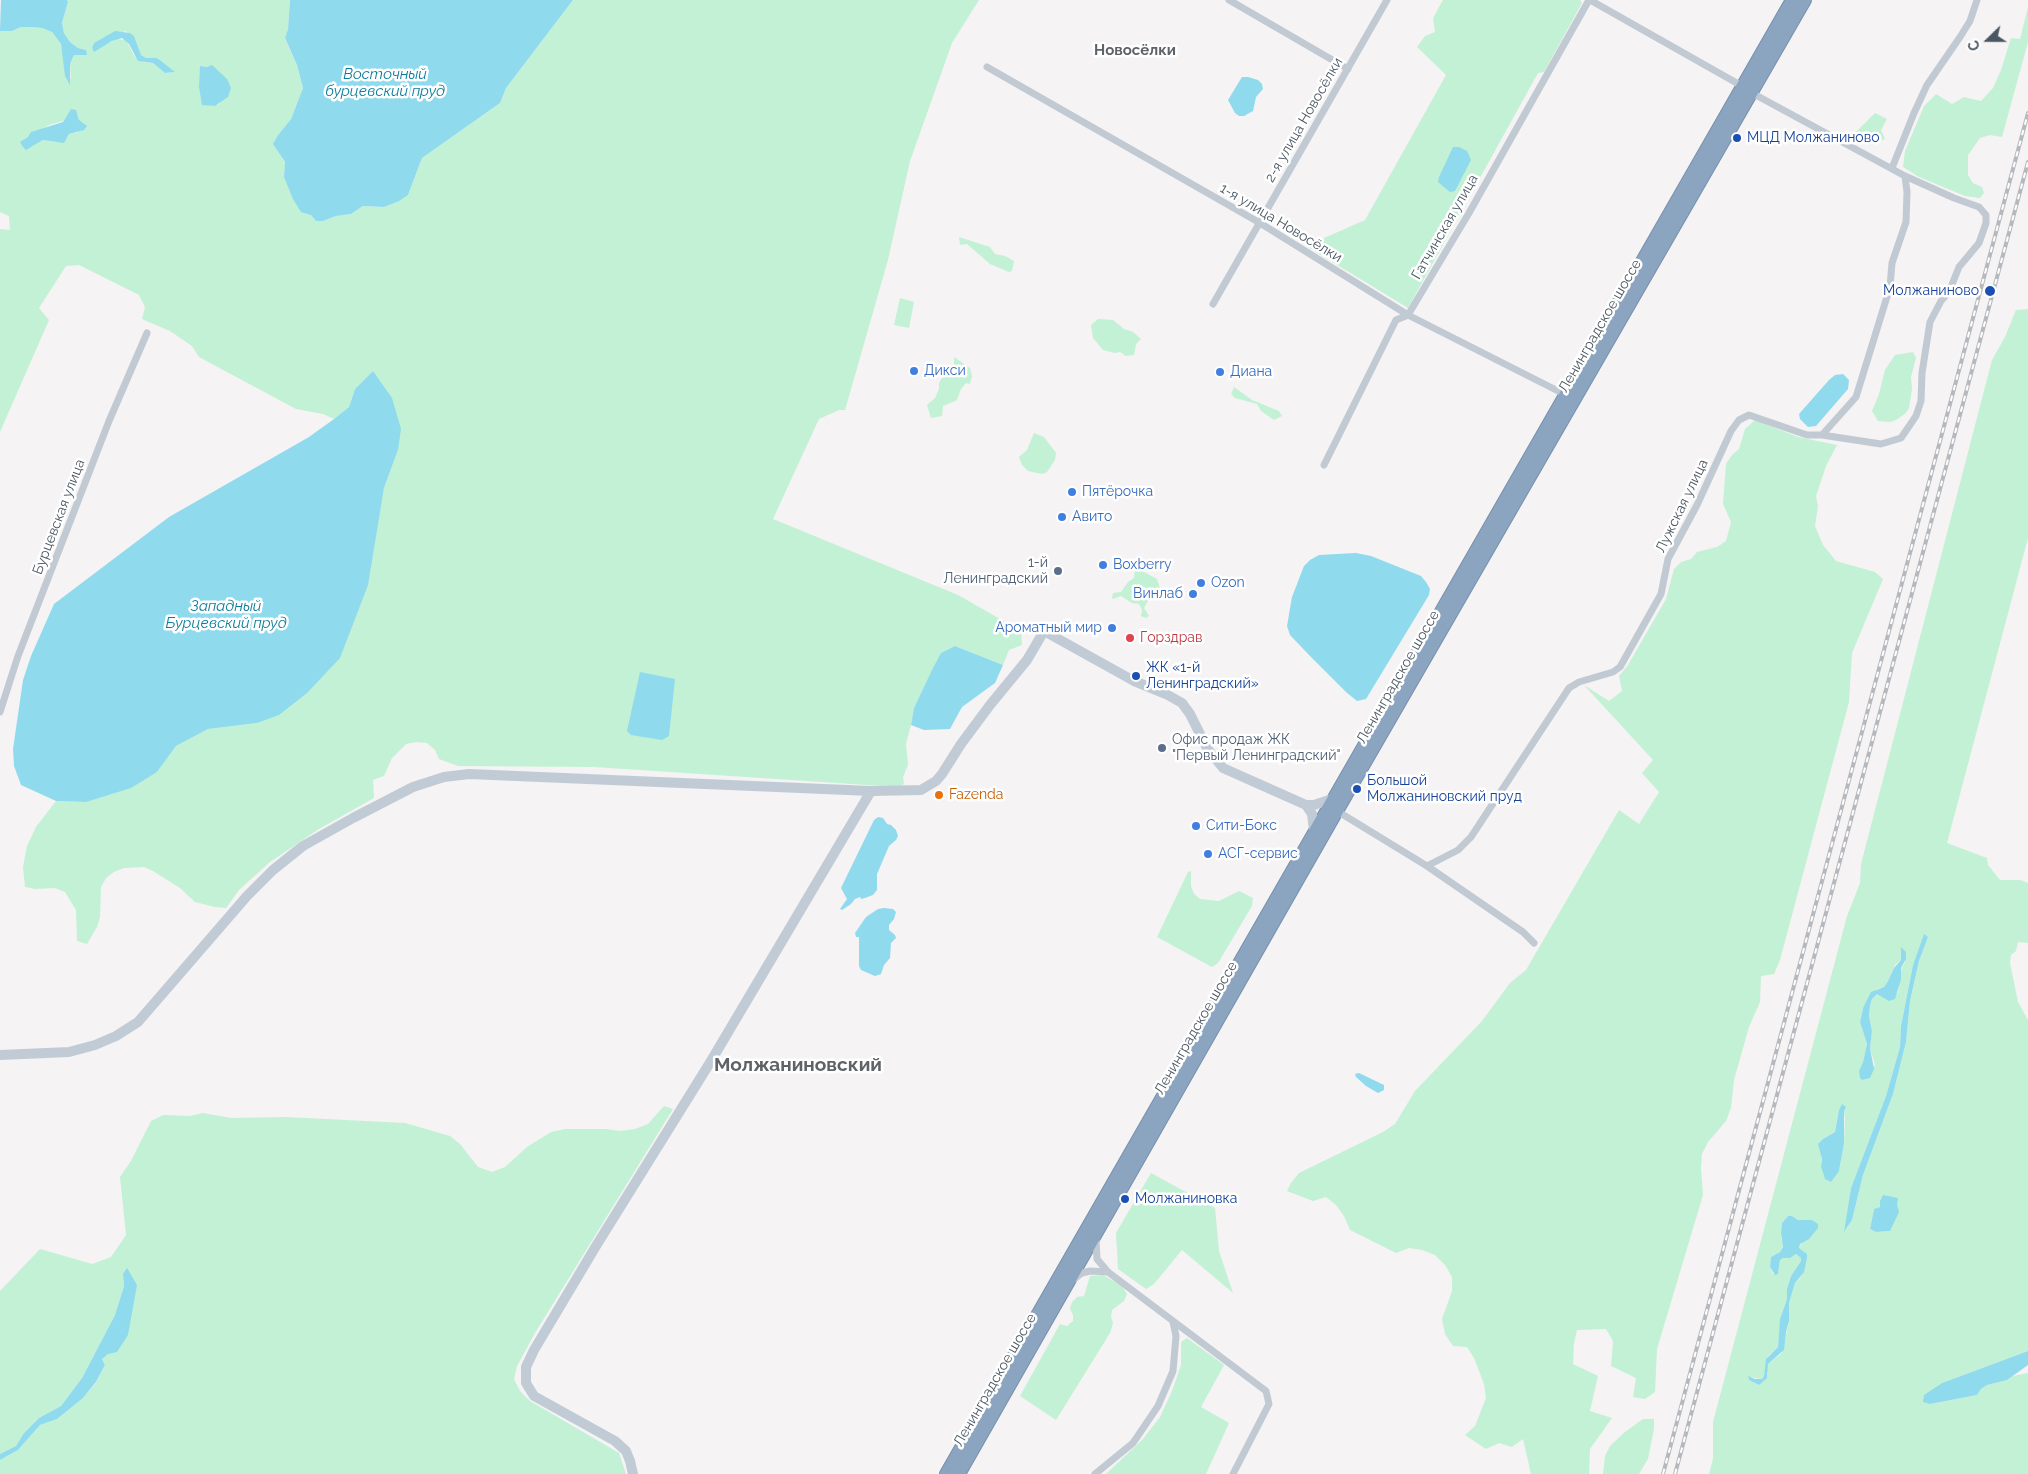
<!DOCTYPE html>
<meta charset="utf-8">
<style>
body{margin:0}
#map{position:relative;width:2028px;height:1474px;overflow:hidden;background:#f5f3f3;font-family:Raleway,sans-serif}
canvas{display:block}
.north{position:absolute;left:1963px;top:15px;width:50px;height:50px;-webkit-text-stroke:4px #fff;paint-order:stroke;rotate:248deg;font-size:14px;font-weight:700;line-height:20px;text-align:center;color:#4a5661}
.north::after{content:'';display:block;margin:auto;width:18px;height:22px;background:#4a5661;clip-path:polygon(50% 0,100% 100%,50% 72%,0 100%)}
</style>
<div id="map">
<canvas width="2028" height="1474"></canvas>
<div class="north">С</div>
</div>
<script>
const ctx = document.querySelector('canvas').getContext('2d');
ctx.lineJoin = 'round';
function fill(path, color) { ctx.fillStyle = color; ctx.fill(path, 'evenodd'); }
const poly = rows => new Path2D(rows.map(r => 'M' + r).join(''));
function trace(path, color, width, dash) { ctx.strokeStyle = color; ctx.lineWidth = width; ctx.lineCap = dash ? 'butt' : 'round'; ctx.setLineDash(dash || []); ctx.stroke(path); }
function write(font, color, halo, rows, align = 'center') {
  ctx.font = font + ' Raleway,sans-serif'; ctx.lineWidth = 5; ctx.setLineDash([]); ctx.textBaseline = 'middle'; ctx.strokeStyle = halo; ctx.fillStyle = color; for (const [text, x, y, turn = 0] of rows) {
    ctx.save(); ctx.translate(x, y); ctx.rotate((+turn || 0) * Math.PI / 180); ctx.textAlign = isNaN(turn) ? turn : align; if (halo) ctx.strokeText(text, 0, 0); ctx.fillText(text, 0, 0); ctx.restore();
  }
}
const green = poly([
 [67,0,290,0,288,29,285,39,297,65,303,88,291,119,278,135,274,144,285,163,284,177,311,215,316,221,323,221,336,216,351,214,363,206,384,207,408,195,422,158,500,103,506,88,573,0,979,0,952,43,910,161,888,260,845,410,839,410,819,419,773,519,958,595,1021,631,1022,645,1009,650,1003,665,955,646,941,653,914,708,911,725,906,744,908,765,903,777,904,784,898,787,594,767,458,766,439,759,435,750,427,743,416,742,406,744,392,758,384,776,373,780,374,798,319,829,270,862,239,890,226,908,215,907,195,902,180,888,153,871,144,867,124,868,114,872,106,878,101,887,100,917,97,927,87,944,77,941,76,910,65,892,55,888,35,889,25,887,23,867,27,846,36,827,56,801,86,802,157,772,176,746,208,729,257,723,378,521,384,488,398,450,373,371,355,389,349,407,334,419,323,414,296,409,199,357,192,346,170,331,142,319,145,307,139,295,79,265,66,266,39,308,49,320,0,432,0,229,10,230,9,216,0,212,0,31,12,31,21,27,32,27,42,28,52,32,61,44,64,60,71,80,70,64,74,55,86,55,86,50,78,48,70,42,64,33,62,23,68,2],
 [125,31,134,36,141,55,146,58,160,60,174,72,165,73,153,63,143,62,135,57,126,40,117,39,107,44],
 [200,66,207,67,220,104,210,106],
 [69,113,78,115,79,132,69,134,67,138,58,142,43,140,31,147,24,140,49,125,63,121],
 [1443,0,1580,0,1582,3,1544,72,1538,73,1408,308,1306,246,1365,220,1446,75,1417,47,1425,36,1435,32,1433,18],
 [2028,7,2028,42,2002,137,1990,135,1980,138,1968,155,1968,175,1973,183,1982,187,1984,193,1980,198,1965,196,1919,177,1903,167,1905,151,1924,106,1936,94,1952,104,1964,97,1981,101,1993,88,2001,70,2011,38,2020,39],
 [1875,113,1887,119,1881,130,1885,139,1877,142,1856,132],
 [959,237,990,247,995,254,1005,256,1014,261,1012,271,1009,272,990,264,967,244,960,245],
 [900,298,914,302,909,328,894,325],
 [2028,309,2028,538,1947,843,1987,858,1988,865,2000,880,2020,880,2028,883,2028,943,2018,942,2016,951,2011,955,2010,963,2018,1002,2028,1020,2028,1351,1942,1383,1936,1388,1930,1404,1977,1395,1981,1389,1987,1385,2007,1380,2013,1376,2028,1373,2028,1474,1709,1474,1713,1459,1713,1422,1847,916,1860,883,1861,864,1992,360,2005,337,2016,310],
 [1924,935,1928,937,1919,961,1910,1001,1906,1042,1893,1094,1863,1175,1852,1220,1845,1231,1851,1188,1886,1096,1900,1047,1901,1026,1913,965],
 [1901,948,1905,962,1900,972,1898,993,1877,994,1872,999,1870,1006,1869,1016,1872,1031,1870,1048,1875,1065,1859,1072,1863,1062,1867,1044,1860,1022,1863,1008,1877,989,1884,987,1888,981,1895,965,1901,960],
 [1842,1105,1845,1117,1844,1144,1839,1171,1821,1166,1823,1139,1835,1132,1839,1110],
 [1880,1207,1890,1231,1876,1232,1870,1229,1874,1209],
 [1788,1216,1792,1216,1798,1220,1812,1220,1799,1248,1804,1252,1806,1262,1800,1278,1795,1283,1789,1303,1789,1321,1782,1353,1768,1364,1766,1367,1768,1374,1759,1385,1749,1380,1748,1377,1762,1379,1764,1376,1768,1356,1778,1347,1781,1316,1787,1299,1787,1289,1791,1276,1801,1261,1801,1258,1796,1254,1783,1258,1780,1260,1778,1274,1773,1274,1770,1267,1771,1257,1780,1252,1783,1246,1781,1236,1782,1223],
 [1098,319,1113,320,1124,329,1133,332,1141,339,1136,344,1134,355,1126,356,1120,352,1115,353,1103,350,1093,338,1091,325],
 [1913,352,1916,358,1911,377,1912,389,1909,408,1906,413,1896,420,1890,422,1878,421,1872,411,1879,394,1885,370,1895,355],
 [954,357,970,368,972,376,970,384,966,383,961,389,957,400,943,406,942,416,931,418,927,405,935,398,939,389,939,383,946,371,954,367],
 [1234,387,1252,400,1279,411,1282,416,1274,420,1261,411,1257,404,1235,398,1231,394],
 [1755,420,1798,437,1837,445,1826,466,1816,496,1818,506,1815,526,1823,545,1836,561,1875,572,1883,579,1852,653,1849,702,1780,960,1774,974,1761,976,1760,1002,1749,1027,1734,1080,1731,1108,1726,1121,1708,1142,1702,1154,1701,1168,1703,1195,1657,1349,1655,1392,1645,1399,1633,1397,1636,1378,1611,1366,1613,1341,1606,1329,1577,1330,1574,1343,1573,1364,1598,1376,1590,1411,1612,1418,1590,1449,1589,1474,1531,1474,1523,1439,1512,1447,1499,1443,1486,1449,1465,1435,1475,1426,1486,1398,1484,1384,1474,1358,1467,1347,1453,1346,1445,1334,1442,1319,1452,1291,1452,1277,1445,1265,1435,1255,1422,1250,1409,1248,1396,1253,1350,1230,1344,1216,1336,1205,1326,1197,1313,1201,1287,1191,1291,1183,1299,1173,1383,1132,1395,1124,1415,1091,1482,1021,1510,983,1526,970,1619,810,1639,824,1659,792,1642,773,1653,760,1584,685,1609,701,1622,691,1619,676,1628,665,1666,599,1674,569,1681,562,1691,559,1697,552,1717,547,1726,541,1731,522,1723,504,1726,464,1732,455,1739,449,1745,429],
 [1034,433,1044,437,1056,453,1055,460,1047,472,1042,474,1028,471,1022,465,1019,457,1027,450],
 [1136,560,1141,563,1144,572,1157,579,1160,588,1165,591,1163,594,1151,595,1144,608,1149,616,1146,618,1141,616,1142,610,1139,604,1132,603,1121,596,1113,599,1112,598,1113,593,1121,592,1128,582,1134,578],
 [1191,871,1191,886,1194,894,1200,899,1219,901,1239,891,1253,898,1252,906,1218,963,1212,967,1157,937,1188,872],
 [664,1106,673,1109,535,1333,517,1366,514,1379,520,1391,530,1401,619,1453,626,1474,0,1474,0,1460,18,1450,40,1425,57,1419,83,1398,96,1383,105,1365,102,1359,128,1335,130,1318,123,1275,124,1286,115,1315,82,1378,61,1406,39,1418,24,1433,16,1446,0,1454,0,1291,40,1249,92,1264,111,1257,126,1235,120,1177,131,1161,151,1121,163,1115,190,1116,203,1113,231,1118,286,1117,405,1123,450,1136,460,1144,478,1167,492,1172,505,1167,527,1147,551,1132,565,1129,606,1129,620,1131,635,1129,648,1124],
 [1151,1173,1215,1208,1219,1251,1233,1293,1182,1250,1154,1284,1146,1289,1118,1269,1116,1233],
 [1103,1275,1122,1286,1127,1294,1124,1301,1112,1310,1111,1317,1113,1323,1110,1333,1056,1420,1020,1396,1060,1324,1067,1326,1073,1321,1073,1315,1070,1309,1072,1302,1077,1297,1084,1296,1090,1276],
 [1187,1338,1224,1365,1201,1407,1229,1423,1206,1474,1106,1474,1143,1439,1160,1417,1172,1391,1181,1365,1181,1342],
 [1643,1419,1654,1419,1654,1429,1648,1459,1639,1474,1603,1474,1605,1456,1610,1446,1625,1432]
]);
const water = poly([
 [1,0,67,0,68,2,62,23,64,33,70,42,78,48,86,50,87,55,74,55,70,64,70,85,65,76,61,44,52,32,42,28,32,27,21,27,12,31,0,31],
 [290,0,573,0,506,88,500,103,422,158,408,195,399,201,384,207,363,206,351,214,336,216,323,221,316,221,311,215,301,212,293,199,284,177,285,162,273,144,278,135,291,119,303,88,297,65,285,38,288,29],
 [115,31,130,33,134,36,141,55,146,58,156,58,160,60,175,72,165,73,153,63,138,61,129,44,122,38,112,41,94,52,92,48,94,43],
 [212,65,227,79,231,88,228,97,215,106,202,105,199,87,200,66,207,67],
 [1242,77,1248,77,1258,80,1262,84,1263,89,1256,97,1253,111,1244,116,1239,116,1235,113,1228,100],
 [71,109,76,110,79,120,87,126,84,130,69,134,64,143,43,140,26,150,23,147,20,142,28,137,31,132,63,122],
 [1453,147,1459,147,1467,151,1471,160,1455,191,1450,192,1438,182,1439,177],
 [373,371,392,398,401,429,398,450,384,488,368,585,340,658,307,693,279,715,257,723,208,729,176,746,157,772,131,788,86,802,56,801,21,785,14,766,13,749,23,680,31,656,54,604,169,517,309,437,334,419,349,407,355,389],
 [1843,374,1849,380,1848,389,1816,426,1808,427,1800,419,1799,414,1829,380,1835,375],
 [1356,553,1371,556,1421,576,1426,582,1430,589,1429,595,1366,699,1357,701,1346,692,1310,656,1290,635,1287,626,1292,597,1304,566,1310,560,1319,555],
 [955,646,1003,665,995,683,962,707,950,729,924,730,911,725,914,708,933,668,941,653],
 [640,672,675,679,669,736,662,740,631,735,627,731],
 [878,817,883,818,887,824,891,825,896,830,898,836,896,840,889,846,877,874,877,890,873,895,865,898,861,899,860,897,855,899,851,904,842,910,840,909,847,899,841,888,874,820],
 [884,908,893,909,896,912,894,919,889,925,889,930,895,935,896,938,891,943,890,958,884,965,881,974,875,976,861,970,859,966,859,937,856,937,855,933,866,917,878,909],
 [1924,934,1928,937,1919,961,1910,1001,1906,1042,1893,1094,1863,1175,1852,1220,1844,1232,1851,1188,1886,1096,1900,1047,1901,1026,1913,965],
 [1901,947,1906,952,1906,959,1901,968,1901,979,1895,999,1889,1001,1877,994,1872,999,1870,1006,1869,1016,1872,1031,1870,1048,1874,1069,1870,1078,1862,1080,1860,1078,1859,1071,1863,1062,1867,1044,1860,1022,1863,1008,1871,992,1884,987,1888,981,1894,968,1901,960],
 [1359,1073,1384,1085,1384,1090,1378,1093,1366,1086,1356,1077,1355,1074],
 [1842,1104,1846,1107,1844,1111,1844,1144,1839,1171,1831,1182,1825,1179,1821,1166,1822,1159,1818,1144,1823,1139,1835,1132,1839,1110],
 [1883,1195,1898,1198,1897,1205,1899,1212,1890,1231,1876,1232,1870,1229,1874,1209,1880,1207,1880,1201],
 [1788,1216,1792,1216,1798,1220,1812,1220,1818,1224,1818,1228,1809,1239,1800,1244,1799,1248,1807,1254,1807,1258,1804,1272,1795,1283,1789,1303,1789,1321,1786,1332,1784,1350,1768,1364,1767,1378,1759,1385,1749,1380,1748,1376,1755,1379,1762,1379,1764,1376,1766,1359,1778,1347,1780,1319,1787,1299,1787,1289,1791,1276,1801,1261,1801,1258,1796,1254,1790,1258,1783,1258,1780,1260,1778,1274,1775,1275,1770,1267,1771,1257,1780,1252,1783,1247,1781,1233,1782,1223],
 [127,1268,137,1285,128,1335,117,1352,108,1354,102,1359,105,1365,96,1382,83,1398,57,1419,40,1425,18,1450,0,1460,0,1454,16,1446,24,1433,39,1418,61,1406,82,1378,115,1315,124,1286,123,1274],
 [2028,1351,2028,1365,2007,1380,1987,1385,1981,1389,1977,1395,1930,1404,1923,1402,1924,1395,1942,1383]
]);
const street = poly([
 [1229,0,1348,69],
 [1590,0,1742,86],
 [987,67,1260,223,1408,315,1564,394],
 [1752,93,1905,176,1954,198,1979,207,1986,215,1986,223,1979,243,1959,267,1949,292,1941,301,1930,322,1922,373,1921,401,1916,416,1901,438,1881,444,1822,435],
 [1892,168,1914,113,1927,85,1960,37,1970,21,1977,0],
 [1213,304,1387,0],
 [1324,465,1396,320,1408,315,1469,213,1589,0],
 [0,712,18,656,109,421,147,333],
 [1337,811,1427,866,1523,932,1534,943],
 [1427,866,1458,850,1471,837,1569,688,1579,682,1613,672,1620,667,1661,594,1668,559,1697,505,1731,431,1739,420,1749,415,1807,435,1822,435,1856,397,1890,287,1892,263,1906,222,1907,192,1905,176],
 [1096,1240,1097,1259,1108,1272,1266,1391,1269,1404,1233,1474],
 [1074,1279,1082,1273,1090,1271,1108,1272],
 [1095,1474,1133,1443,1158,1406,1173,1371,1176,1336,1173,1322]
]);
const secondary = poly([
 [1306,805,1312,814,1314,830],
 [0,1055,69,1052,95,1045,116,1036,138,1022,247,896,273,870,303,846,353,818,413,787,444,777,469,774,871,791,921,790,936,781,942,774,961,744,990,705,1027,660,1044,631,1134,681,1166,694,1182,703,1190,714,1207,748,1223,768,1306,805,1314,805,1332,799],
 [633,1474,630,1461,626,1451,615,1441,534,1396,526,1383,526,1367,534,1350,596,1246,711,1061,871,791]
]);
const highway = poly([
 [946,1474,1792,0],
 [959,1474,1337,811,1805,0]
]);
const rail = poly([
 [1663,1474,2028,113],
 [1675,1474,2028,162]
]);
const markers = [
 [1737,138,5,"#1a4fb4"],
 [1990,291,6,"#1a4fb4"],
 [914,371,5,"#3f7fe0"],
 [1220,372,5,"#3f7fe0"],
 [1072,492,5,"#3f7fe0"],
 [1062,517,5,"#3f7fe0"],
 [1103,565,5,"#3f7fe0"],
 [1058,571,5,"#5c6f8a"],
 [1201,583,5,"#3f7fe0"],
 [1193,594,5,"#3f7fe0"],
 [1112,628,5,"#3f7fe0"],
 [1130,638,5,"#e0444e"],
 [1136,676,5,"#1a4fb4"],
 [1162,748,5,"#5c6f8a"],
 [1357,789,5,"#1a4fb4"],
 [939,795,5,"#e8710a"],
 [1196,826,5,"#3f7fe0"],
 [1208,854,5,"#3f7fe0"],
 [1125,1199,5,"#1a4fb4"]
];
const streetNames = [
 ["2-я улица Новосёлки",1304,120,-60],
 ["1-я улица Новосёлки",1281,223,31],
 ["Гатчинская улица",1445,227,-60],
 ["Ленинградское шоссе",1600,326,-60],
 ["Лужская улица",1682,506,-64],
 ["Бурцевская улица",59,517,-69],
 ["Ленинградское шоссе",1398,677,-60],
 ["Ленинградское шоссе",1196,1028,-60],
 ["Ленинградское шоссе",995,1380,-60]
];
const transitNames = [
 ["МЦД Молжаниново",1747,138],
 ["Молжаниново",1979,291,"right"],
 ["ЖК «1-й",1146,668],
 ["Ленинградский»",1146,684],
 ["Большой",1367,781],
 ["Молжаниновский пруд",1367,797],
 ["Молжаниновка",1135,1199]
];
const shopNames = [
 ["Дикси",924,371],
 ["Диана",1230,372],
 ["Пятёрочка",1082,492],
 ["Авито",1072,517],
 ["Boxberry",1113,565],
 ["Ozon",1211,583],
 ["Винлаб",1183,594,"right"],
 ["Ароматный мир",1102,628,"right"],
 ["Сити-Бокс",1206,826],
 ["АСГ-сервис",1218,854]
];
const serviceNames = [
 ["1-й",1048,563],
 ["Ленинградский",1048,579],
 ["Офис продаж ЖК",1172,740,"left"],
 ["\"Первый Ленинградский\"",1172,756,"left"]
];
const healthNames = [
 ["Горздрав",1140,638]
];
const foodNames = [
 ["Fazenda",949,795]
];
const neighbourhoodNames = [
 ["Новосёлки",1135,50]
];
const waterNames = [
 ["Восточный",385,74],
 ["бурцевский пруд",385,91],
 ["Западный",226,606],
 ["Бурцевский пруд",226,623]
];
const districtNames = [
 ["Молжаниновский",798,1065]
];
fill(green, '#c3f1d5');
fill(water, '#90daee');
trace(highway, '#7690ad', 14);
trace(street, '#c1cad2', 7);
trace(secondary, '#c1cbd6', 10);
trace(highway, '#8ba5c1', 12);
trace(rail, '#b5b8bd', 4);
trace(rail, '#fff', 2, [5.5]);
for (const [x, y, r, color] of markers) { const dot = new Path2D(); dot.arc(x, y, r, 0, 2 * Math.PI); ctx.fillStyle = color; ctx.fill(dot); trace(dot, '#fff', 2); }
write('14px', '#4a5661', '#fff', streetNames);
write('14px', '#164399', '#fff', transitNames, 'left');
write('14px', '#366cbe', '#fff', shopNames, 'left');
write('14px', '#4e5e75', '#fff', serviceNames, 'right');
write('14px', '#be3a42', '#fff', healthNames, 'left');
write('14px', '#c56008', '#fff', foodNames, 'left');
write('bold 15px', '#5f6368', '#fff', neighbourhoodNames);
write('italic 15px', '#0c7c9b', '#fff', waterNames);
write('bold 19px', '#5f6368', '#fff', districtNames);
</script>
